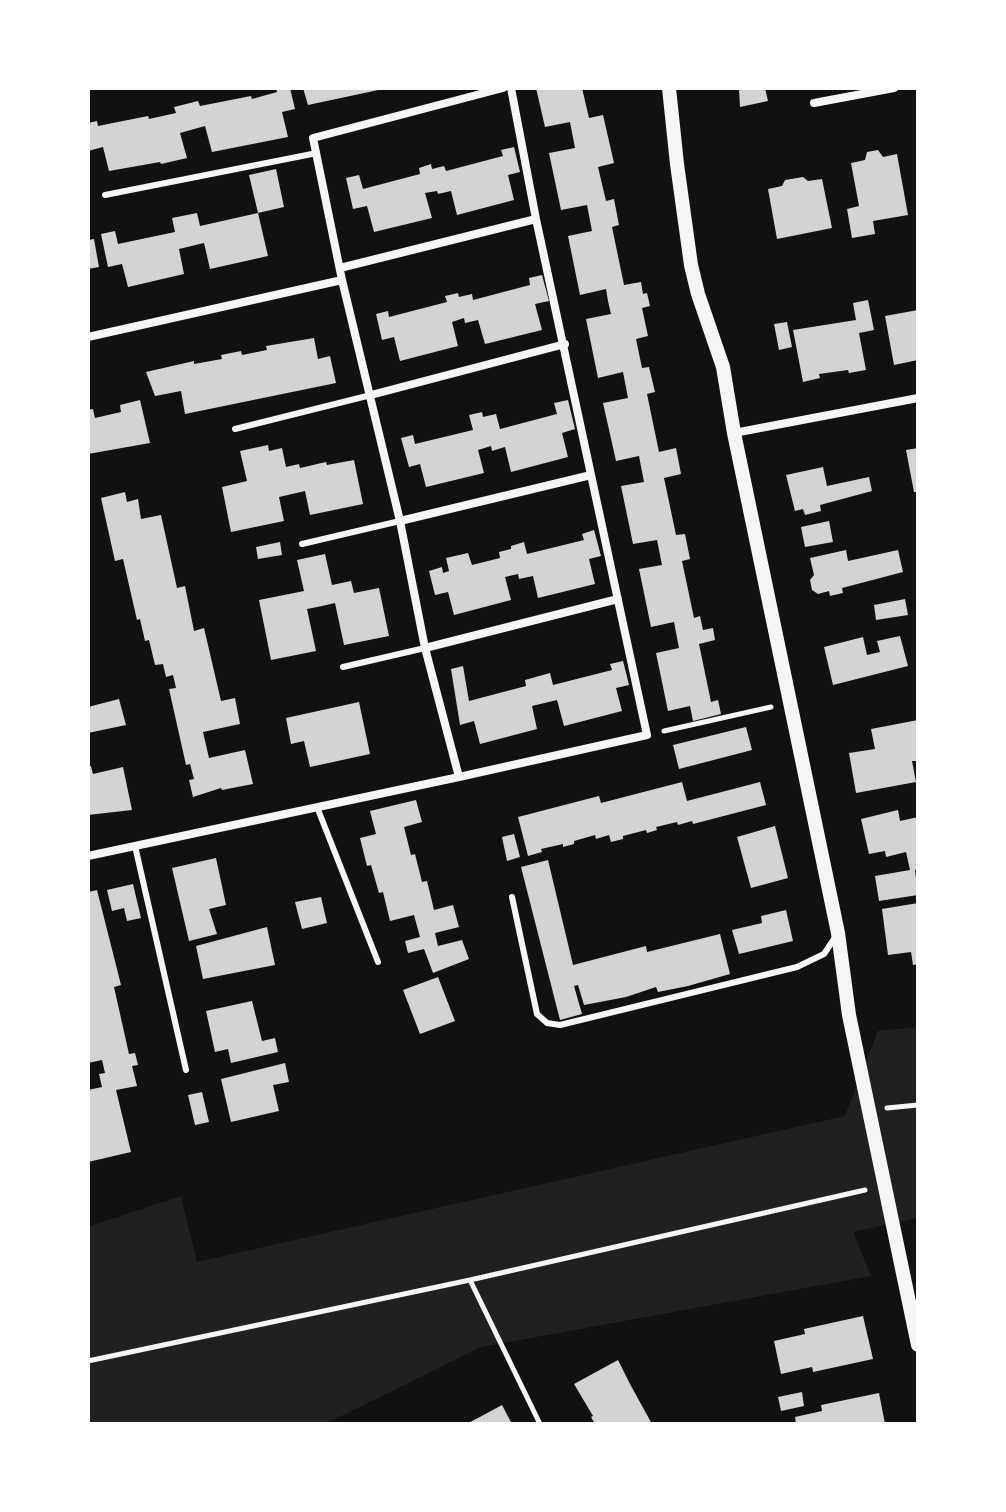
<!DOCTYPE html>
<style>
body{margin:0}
#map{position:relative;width:1006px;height:1512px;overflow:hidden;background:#111;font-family:Figtree,sans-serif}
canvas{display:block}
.frame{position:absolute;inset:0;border:90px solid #fff;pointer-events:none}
</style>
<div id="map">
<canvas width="1006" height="1512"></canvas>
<div class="frame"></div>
</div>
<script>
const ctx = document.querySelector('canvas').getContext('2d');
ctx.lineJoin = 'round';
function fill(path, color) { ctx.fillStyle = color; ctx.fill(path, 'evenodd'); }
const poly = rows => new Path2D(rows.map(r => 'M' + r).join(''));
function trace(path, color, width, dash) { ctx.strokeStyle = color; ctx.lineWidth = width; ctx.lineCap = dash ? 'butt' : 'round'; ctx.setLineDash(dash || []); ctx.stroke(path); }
const green = poly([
 [918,1027,918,1218,853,1232,871,1276,481,1347,325,1424,88,1424,88,1227,181,1196,197,1262,845,1116,878,1031]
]);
const building = poly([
 [276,88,290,88,295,109,282,112,288,137,212,152,205,126,180,133,187,158,161,164,160,162,109,171,103,147,88,151,88,123,97,121,98,126,148,116,149,119,176,113,174,107,198,101,200,106,251,96,252,99,277,92],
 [303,88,383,88,383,89,308,105],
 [536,88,582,88,589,118,603,115,614,163,598,167,606,201,614,199,619,225,612,227,624,285,641,282,643,294,647,293,650,306,642,308,648,336,636,339,642,368,649,367,655,392,647,394,659,452,676,448,681,474,664,478,676,535,685,534,690,559,682,561,694,618,700,616,703,630,713,628,715,640,699,644,711,702,718,700,721,714,693,721,690,706,668,711,656,653,679,648,674,622,651,627,639,569,662,565,657,540,633,544,621,486,644,482,639,456,616,461,603,403,628,398,623,372,598,378,586,319,611,314,608,301,606,289,580,295,568,236,592,231,587,205,561,210,549,153,575,148,570,122,545,127],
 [765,88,768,101,740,107,739,89],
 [514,147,520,172,508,175,514,200,457,215,451,191,438,194,437,191,425,193,432,218,374,232,367,206,353,209,346,178,359,175,363,189,420,174,419,168,431,164,432,169,444,166,446,171,503,156,501,150],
 [878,150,883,157,897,154,908,215,873,221,875,234,852,238,847,209,859,206,851,163,865,160,867,152],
 [276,169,284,207,258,213,268,256,210,269,204,243,179,249,184,274,128,287,122,264,108,267,101,234,115,231,118,244,175,232,172,218,197,213,200,226,258,213,249,175],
 [803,177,808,181,822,179,832,228,777,239,768,189,782,186,785,180],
 [94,239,99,267,88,269,88,240],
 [542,275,549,301,535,304,542,330,485,344,478,320,465,323,464,318,452,322,458,346,400,361,394,337,382,340,376,314,388,311,389,317,447,302,445,296,458,293,459,297,472,294,473,300,530,285,529,278],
 [868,300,874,330,859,333,866,370,849,373,848,370,819,374,820,378,803,382,793,330,856,320,853,303],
 [918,310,918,360,894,365,885,316],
 [787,322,792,347,779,350,774,324],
 [314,338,318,359,330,356,336,383,185,414,181,391,155,396,146,372,194,361,194,364,222,359,221,355,241,351,242,355,267,350,266,346],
 [140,400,150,443,88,454,88,410,93,409,95,418,121,412,120,405],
 [568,400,575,429,562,433,568,457,511,472,505,447,492,451,491,446,478,450,484,473,426,487,420,464,409,467,401,438,413,435,415,444,473,430,469,415,482,412,483,417,496,414,500,429,557,414,554,403],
 [268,445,269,451,282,448,286,467,299,464,300,468,326,462,327,465,354,460,363,504,310,515,305,491,279,497,284,521,231,532,222,487,247,481,240,451],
 [918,448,918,492,914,492,906,450],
 [823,467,827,486,869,477,872,491,820,505,821,511,805,515,803,509,795,511,786,475],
 [125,492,127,502,138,499,141,519,161,515,177,588,185,586,194,631,204,628,221,701,235,698,240,724,203,732,209,758,245,750,253,784,222,790,221,788,193,797,189,780,194,779,190,764,186,765,169,689,176,688,173,675,166,677,163,664,155,665,149,640,145,641,140,619,137,620,123,559,115,561,101,498],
 [829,521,833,542,805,547,801,527],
 [594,530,601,556,589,559,595,584,538,598,533,576,519,579,518,574,505,577,511,600,454,615,448,592,435,595,429,571,442,567,443,573,449,571,446,558,468,553,472,565,500,558,499,552,511,549,511,546,524,542,527,554,584,540,582,534],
 [280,542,282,555,258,559,256,547],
 [846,550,848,561,898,550,903,572,842,588,843,593,830,596,829,591,818,594,812,590,810,580,814,575,810,558],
 [325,554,332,585,351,581,354,593,379,588,389,636,344,645,335,603,322,606,307,609,316,651,271,660,259,600,304,591,297,560],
 [905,599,908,615,876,620,874,605],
 [900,636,908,666,833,685,824,647,863,637,867,655,880,652,877,641],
 [623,661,629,685,616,688,622,711,564,726,557,700,532,706,537,729,480,744,474,721,460,725,451,669,463,666,469,701,526,686,525,680,550,673,553,685,612,670,610,664],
 [119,699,126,725,88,733,88,707],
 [359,702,370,754,310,767,304,741,291,744,286,718],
 [918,720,918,761,912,761,916,782,856,793,849,753,875,749,871,729],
 [746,727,752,750,679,769,673,745],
 [91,766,93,774,123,767,132,810,88,815,88,767],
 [682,782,687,801,760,782,766,805,693,824,692,821,678,825,677,822,656,827,657,830,647,833,646,830,623,836,623,839,611,842,609,835,596,839,595,835,574,841,574,844,563,847,563,844,541,849,542,852,528,856,518,817,599,796,601,803],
 [416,800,422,822,404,827,411,855,415,854,422,882,427,881,434,910,453,905,459,927,435,933,438,946,462,940,469,959,433,973,424,949,408,953,405,941,420,937,414,915,390,921,383,892,379,893,371,865,367,866,360,838,376,834,370,811],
 [898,810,900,821,918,817,918,869,915,870,918,895,879,901,875,876,910,870,906,852,886,857,885,851,869,854,861,819],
 [775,826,788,878,751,888,737,837],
 [514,834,520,857,507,861,502,837],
 [216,858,226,905,209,909,217,934,189,941,172,868],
 [548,860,573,965,646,946,647,952,720,934,730,974,688,986,658,992,656,987,626,997,584,1005,578,985,574,986,582,1014,560,1020,521,867],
 [133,884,141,918,127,921,124,908,112,911,107,890],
 [97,890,121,985,114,987,129,1054,135,1053,138,1065,132,1066,137,1086,116,1090,131,1152,88,1162,88,1090,102,1087,99,1074,105,1073,102,1060,88,1063,88,892],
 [321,897,327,923,302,929,295,902],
 [918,903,918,964,913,965,911,952,888,955,882,909],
 [786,910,793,941,739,954,732,930,762,923,761,916],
 [267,927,275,965,203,979,196,946],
 [438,977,455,1021,420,1034,403,990],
 [252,1001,262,1041,275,1038,278,1052,231,1063,228,1049,215,1052,206,1011],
 [285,1063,289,1082,273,1085,279,1111,231,1122,221,1079],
 [202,1092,209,1122,195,1125,188,1095],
 [863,1316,873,1359,813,1372,812,1367,781,1374,774,1341,805,1334,804,1329],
 [618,1360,630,1384,652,1424,595,1424,591,1417,593,1416,574,1384],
 [802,1392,804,1406,781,1411,778,1397],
 [879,1393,885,1424,796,1424,795,1417,822,1411,821,1405],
 [502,1405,512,1424,466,1424,478,1418]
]);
const path = poly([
 [664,731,771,707],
 [887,1108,918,1105],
 [470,1280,540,1424],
 [88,1361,470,1280,865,1190]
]);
const service = poly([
 [105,195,317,153],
 [235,429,371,395],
 [302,544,400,521],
 [343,667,425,648],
 [317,807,378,962],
 [135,846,186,1070],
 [512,897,537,1014,547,1023,560,1025,797,967,824,954,836,936]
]);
const minor = poly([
 [814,103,894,88],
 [340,268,536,219],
 [88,337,342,280],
 [371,395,565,344],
 [734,433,918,398],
 [400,521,591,475],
 [425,648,618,599],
 [459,777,425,648,400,521,342,280,313,138,503,88],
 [88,856,459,777,647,735,536,219,511,88]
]);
const tertiary = poly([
 [669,88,677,164,691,265,698,294,723,367,734,433,838,933,849,1015,918,1345]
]);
fill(green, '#202020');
fill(building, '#d3d3d3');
trace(path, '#f5f5f5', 5);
trace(service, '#f5f5f5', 6);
trace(minor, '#f5f5f5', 8);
trace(tertiary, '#f5f5f5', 14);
</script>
